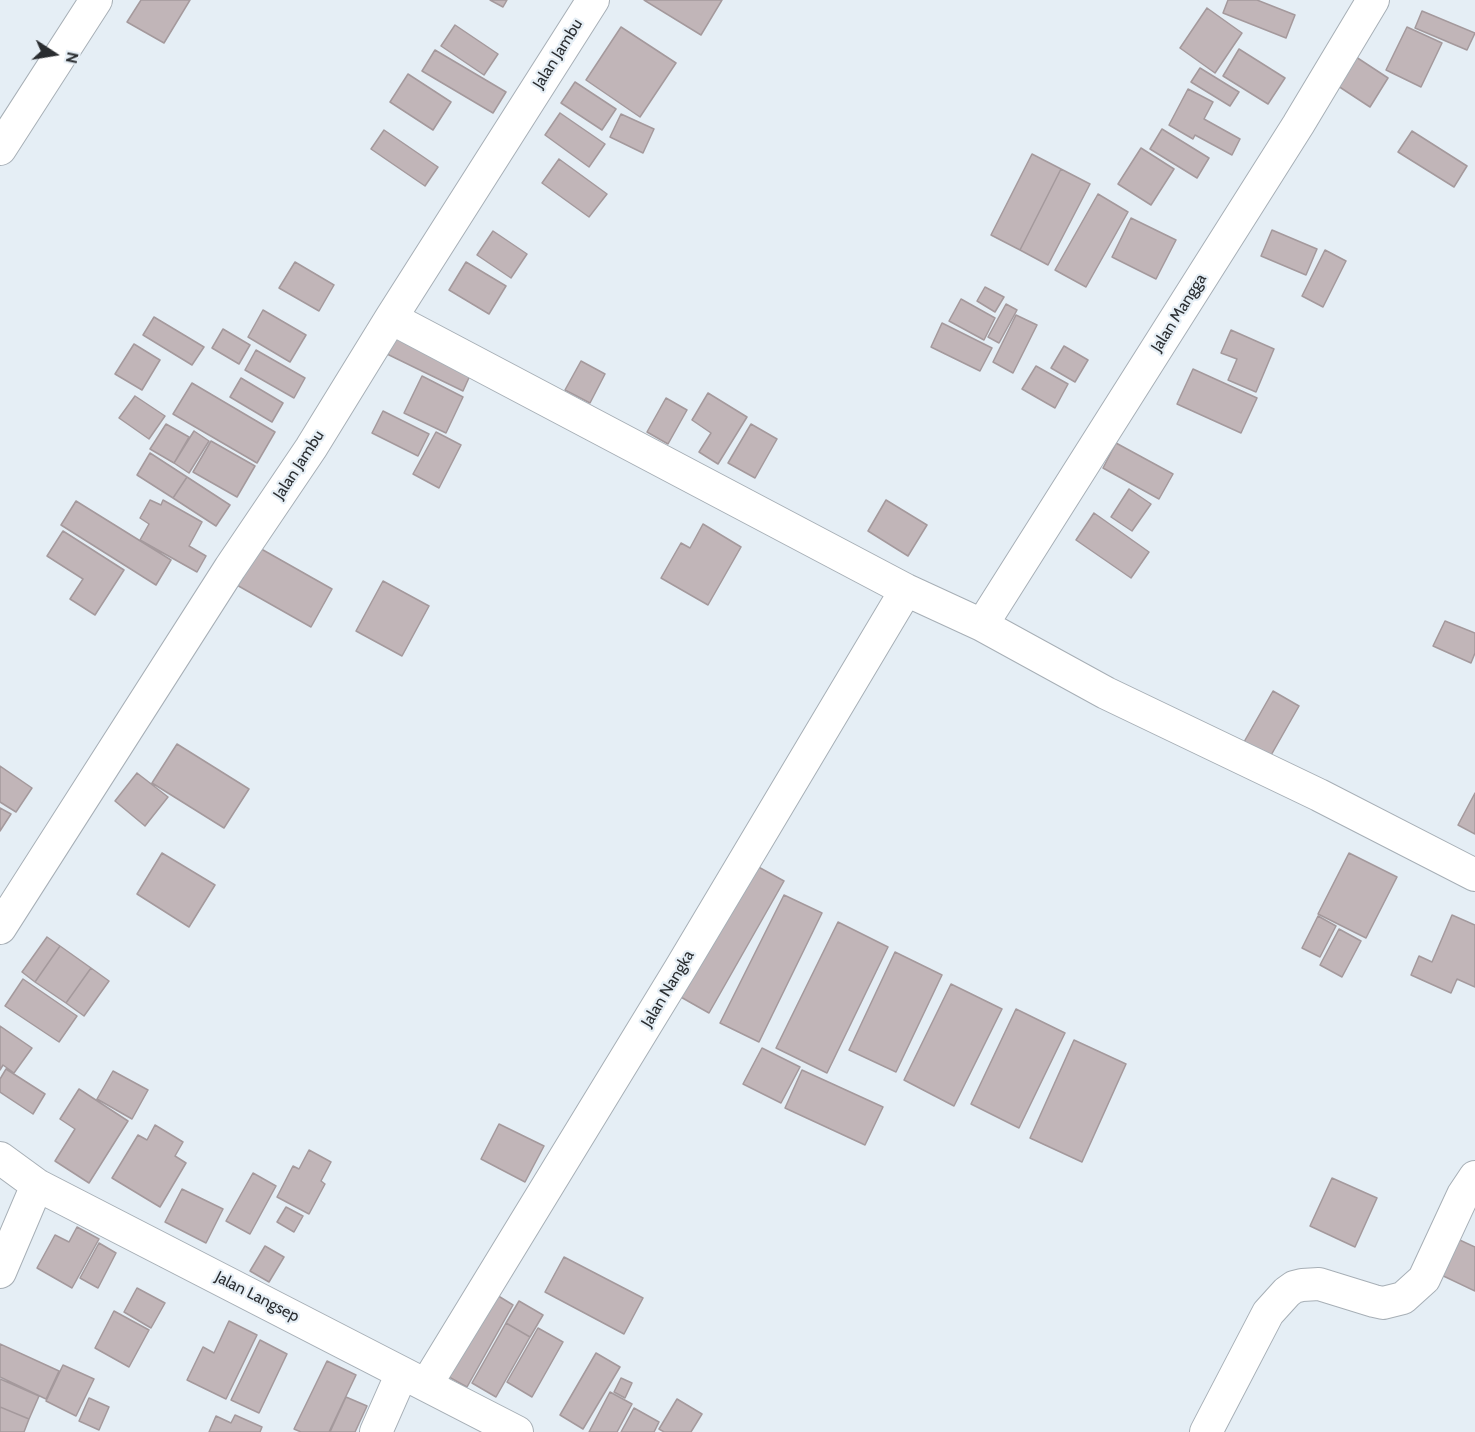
<!DOCTYPE html>
<style>
body{margin:0}
#map{position:relative;width:1475px;height:1432px;overflow:hidden;background:#e5eef5;font-family:Cabin,sans-serif}
canvas{display:block}
.north{position:absolute;left:24px;top:24px;width:60px;height:60px;-webkit-text-stroke:4px #e5eef5;paint-order:stroke;rotate:102deg;font-size:16px;font-weight:700;line-height:24px;text-align:center;color:#2a2d30}
.north::after{content:'';display:block;margin:auto;width:21px;height:27px;background:#2a2d30;clip-path:polygon(50% 0,100% 100%,50% 72%,0 100%)}
</style>
<div id="map">
<canvas width="1475" height="1432"></canvas>
<div class="north">N</div>
</div>
<script>
const ctx = document.querySelector('canvas').getContext('2d');
ctx.lineJoin = 'round';
function fill(path, color) { ctx.fillStyle = color; ctx.fill(path, 'evenodd'); }
const poly = rows => new Path2D(rows.map(r => 'M' + r).join(''));
function trace(path, color, width, dash) { ctx.strokeStyle = color; ctx.lineWidth = width; ctx.lineCap = dash ? 'butt' : 'round'; ctx.setLineDash(dash || []); ctx.stroke(path); }
function write(font, color, halo, rows, align = 'center') {
  ctx.font = font + ' Cabin,sans-serif'; ctx.lineWidth = 4.5; ctx.setLineDash([]); ctx.textBaseline = 'middle'; ctx.strokeStyle = halo; ctx.fillStyle = color; for (const [text, x, y, turn = 0] of rows) {
    ctx.save(); ctx.translate(x, y); ctx.rotate((+turn || 0) * Math.PI / 180); ctx.textAlign = isNaN(turn) ? turn : align; if (halo) ctx.strokeText(text, 0, 0); ctx.fillText(text, 0, 0); ctx.restore();
  }
}
const building = poly([
 [141,0,190,0,164,43,127,22,141,0],
 [490,0,507,0,503,7,490,0],
 [644,0,722,0,701,35,644,0],
 [1228,0,1257,0,1295,15,1286,38,1223,13,1228,0],
 [1207,8,1242,33,1215,73,1180,48,1207,8],
 [1422,11,1475,33,1467,50,1415,28,1422,11],
 [455,25,498,54,484,75,441,46,455,25],
 [621,27,676,63,640,117,586,80,621,27],
 [1407,27,1442,43,1421,87,1386,70,1407,27],
 [1239,49,1285,78,1268,104,1223,76,1239,49],
 [435,50,506,92,493,113,422,71,435,50],
 [1353,55,1388,78,1370,107,1335,84,1353,55],
 [1200,68,1239,92,1230,106,1191,82,1200,68],
 [408,74,451,102,433,130,390,102,408,74],
 [575,82,616,109,602,130,561,103,575,82],
 [1188,89,1213,102,1204,119,1240,139,1232,155,1195,135,1193,139,1169,125,1188,89],
 [560,113,605,144,589,167,545,135,560,113],
 [621,114,654,129,643,153,610,137,621,114],
 [1162,129,1209,158,1197,178,1150,149,1162,129],
 [384,130,438,167,425,186,371,149,384,130],
 [1412,131,1467,166,1454,187,1398,152,1412,131],
 [1141,148,1174,169,1151,205,1118,184,1141,148],
 [1032,154,1061,169,1020,250,991,235,1032,154],
 [559,159,607,194,589,217,542,183,559,159],
 [1061,169,1090,184,1048,265,1020,250,1061,169],
 [1098,194,1128,212,1086,287,1055,270,1098,194],
 [1131,218,1176,240,1156,279,1112,257,1131,218],
 [1272,230,1317,249,1306,275,1261,256,1272,230],
 [493,231,527,254,511,278,477,255,493,231],
 [1325,250,1346,261,1323,307,1302,296,1325,250],
 [295,262,334,285,319,311,279,288,295,262],
 [466,262,506,286,489,314,449,290,466,262],
 [985,287,1004,297,995,312,977,301,985,287],
 [961,299,995,318,984,340,949,321,961,299],
 [1006,304,1017,310,999,343,988,337,1006,304],
 [263,310,306,335,290,362,248,337,263,310],
 [1016,315,1037,325,1013,373,993,362,1016,315],
 [154,317,204,347,192,365,143,335,154,317],
 [942,323,992,348,980,371,931,347,942,323],
 [223,329,250,345,239,364,212,348,223,329],
 [1231,330,1274,349,1256,392,1228,380,1237,359,1221,353,1231,330],
 [397,334,472,371,463,391,387,354,397,334],
 [134,344,160,360,142,390,115,374,134,344],
 [1064,346,1088,360,1075,382,1051,368,1064,346],
 [256,350,305,378,294,398,245,370,256,350],
 [581,361,605,374,590,403,565,390,581,361],
 [1036,366,1068,384,1055,408,1022,389,1036,366],
 [1193,369,1257,398,1241,433,1177,404,1193,369],
 [422,376,463,397,446,433,404,413,422,376],
 [241,378,283,403,272,422,230,397,241,378],
 [192,383,275,432,257,463,173,414,192,383],
 [708,393,747,417,718,464,699,452,711,433,692,420,708,393],
 [135,396,165,416,149,439,119,418,135,396],
 [666,398,687,410,668,444,647,432,666,398],
 [383,411,429,434,418,456,372,433,383,411],
 [166,424,189,437,174,463,150,449,166,424],
 [751,424,777,439,755,478,728,463,751,424],
 [194,431,209,441,189,473,174,463,194,431],
 [436,432,461,445,439,488,413,474,436,432],
 [211,441,255,466,237,497,193,472,211,441],
 [1116,443,1173,474,1159,499,1103,468,1116,443],
 [150,453,187,477,173,498,137,475,150,453],
 [187,477,230,505,216,526,173,498,187,477],
 [1129,489,1151,504,1132,531,1111,517,1129,489],
 [150,500,161,505,163,500,202,522,189,546,206,556,197,572,140,540,149,524,140,518,150,500],
 [886,500,927,525,908,556,868,531,886,500],
 [76,501,171,560,156,585,61,525,76,501],
 [1094,513,1149,552,1131,578,1076,540,1094,513],
 [703,524,741,547,708,605,661,578,681,543,690,548,703,524],
 [63,531,124,570,95,615,70,599,83,579,47,556,63,531],
 [256,546,332,589,311,627,235,584,256,546],
 [383,581,429,606,402,656,356,631,383,581],
 [1445,621,1475,633,1475,653,1471,663,1433,646,1445,621],
 [1273,691,1299,706,1270,757,1244,742,1273,691],
 [177,744,249,789,224,828,152,783,177,744],
 [0,766,32,788,16,812,0,802,0,766],
 [137,773,168,797,145,826,115,801,137,773],
 [1475,793,1475,834,1458,825,1475,793],
 [0,808,11,814,0,831,0,808],
 [162,853,215,885,189,927,137,894,162,853],
 [1349,853,1397,877,1366,938,1318,914,1349,853],
 [753,864,784,881,709,1013,679,996,753,864],
 [784,895,822,913,759,1042,720,1023,784,895],
 [1452,915,1475,925,1475,987,1457,979,1451,993,1411,975,1419,956,1432,962,1452,915],
 [1318,916,1336,926,1320,957,1302,948,1318,916],
 [838,922,888,947,827,1073,776,1048,838,922],
 [1339,929,1361,941,1342,977,1320,965,1339,929],
 [47,937,60,946,35,982,22,972,47,937],
 [60,946,91,968,66,1003,35,982,60,946],
 [895,952,942,975,896,1072,849,1050,895,952],
 [91,968,109,981,84,1016,66,1003,91,968],
 [23,979,77,1016,59,1042,5,1006,23,979],
 [951,984,1002,1009,954,1106,904,1080,951,984],
 [1016,1009,1065,1033,1019,1128,971,1104,1016,1009],
 [0,1026,32,1048,14,1073,3,1065,0,1070,0,1026],
 [1074,1040,1126,1064,1082,1162,1030,1138,1074,1040],
 [762,1048,800,1067,781,1103,743,1084,762,1048],
 [6,1069,45,1094,33,1114,0,1092,0,1079,6,1069],
 [802,1070,883,1107,865,1145,785,1108,802,1070],
 [113,1071,148,1090,132,1119,97,1099,113,1071],
 [79,1089,128,1121,89,1183,55,1161,75,1129,60,1119,79,1089],
 [499,1124,544,1146,525,1182,481,1159,499,1124],
 [155,1125,183,1142,175,1156,186,1163,160,1207,112,1178,138,1135,147,1140,155,1125],
 [309,1150,331,1162,321,1181,325,1184,309,1214,277,1197,293,1166,299,1169,309,1150],
 [253,1173,276,1186,250,1234,226,1221,253,1173],
 [1332,1178,1377,1198,1355,1247,1310,1226,1332,1178],
 [182,1189,223,1209,206,1243,165,1222,182,1189],
 [286,1207,303,1216,294,1232,277,1222,286,1207],
 [77,1227,99,1239,72,1288,37,1268,55,1235,69,1242,77,1227],
 [1451,1236,1475,1247,1475,1291,1435,1272,1451,1236],
 [99,1243,116,1253,98,1288,80,1278,99,1243],
 [265,1246,284,1257,269,1282,250,1271,265,1246],
 [564,1257,643,1298,624,1334,545,1292,564,1257],
 [137,1288,165,1303,151,1328,124,1312,137,1288],
 [487,1289,513,1305,467,1387,440,1372,487,1289],
 [519,1301,543,1315,530,1337,506,1323,519,1301],
 [114,1311,149,1330,129,1367,95,1348,114,1311],
 [229,1321,257,1335,226,1399,187,1380,203,1347,214,1353,229,1321],
 [506,1323,530,1337,496,1397,472,1383,506,1323],
 [538,1328,563,1342,532,1397,507,1382,538,1328],
 [260,1340,287,1354,259,1413,231,1400,260,1340],
 [0,1344,59,1371,46,1399,0,1377,0,1344],
 [596,1353,620,1367,583,1429,560,1415,596,1353],
 [327,1361,356,1375,329,1432,301,1432,294,1429,327,1361],
 [63,1365,94,1379,76,1416,46,1401,63,1365],
 [621,1378,632,1383,625,1398,614,1392,621,1378],
 [0,1379,39,1396,29,1419,0,1407,0,1379],
 [610,1392,632,1404,617,1432,589,1432,610,1392],
 [346,1397,367,1406,355,1432,330,1432,346,1397],
 [89,1398,109,1407,99,1430,79,1421,89,1398],
 [677,1399,702,1414,691,1432,664,1432,659,1429,677,1399],
 [0,1407,29,1419,24,1432,0,1432,0,1407],
 [634,1408,659,1422,654,1432,621,1432,634,1408],
 [235,1415,262,1427,260,1432,209,1432,216,1416,231,1423,235,1415]
]);
const minor = poly([
 [0,149,96,0],
 [391,318,906,590,982,625,1106,693,1319,795,1475,875],
 [982,625,1298,125,1373,0],
 [0,928,230,568,311,448,391,318,593,0],
 [0,1158,37,1185,517,1432],
 [0,1272,37,1185],
 [426,1385,680,969,906,590],
 [376,1432,402,1373],
 [1206,1432,1268,1313,1287,1292,1294,1287,1302,1285,1319,1284,1374,1301,1383,1303,1403,1298,1424,1279,1463,1195,1475,1177]
]);
const streetNames = [
 ["Jalan Jambu",558,54,-58],
 ["Jalan Mangga",1179,313,-58],
 ["Jalan Jambu",299,465,-57],
 ["Jalan Nangka",668,989,-59],
 ["Jalan Langsep",257,1297,27]
];
fill(building, '#c1b5b8');
trace(building, '#a4999c', 1.5);
trace(minor, '#a7afb6', 34);
trace(minor, '#fff', 32);
write('16px', '#2a2d30', '#e5eef5', streetNames);
</script>
